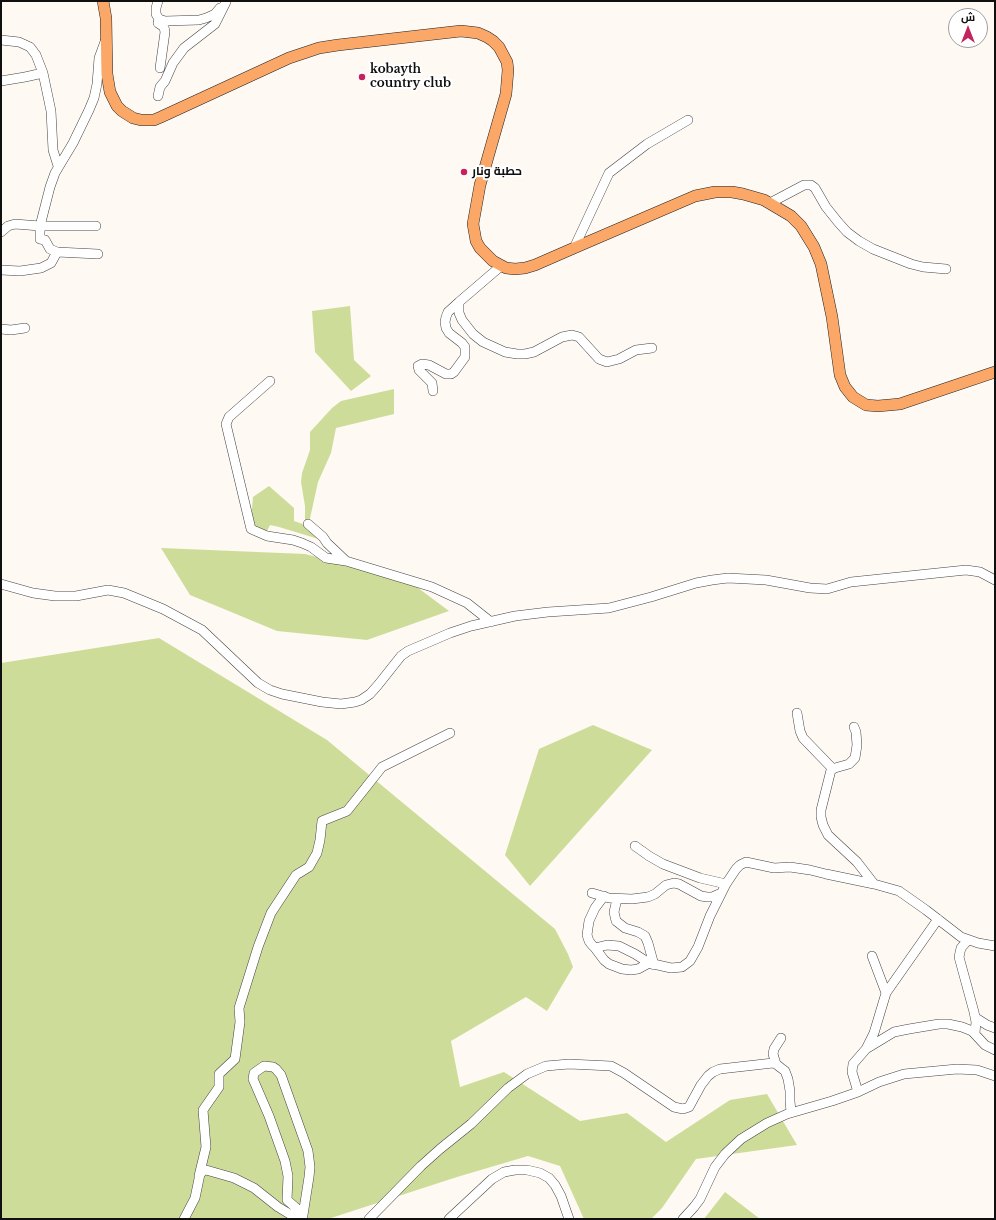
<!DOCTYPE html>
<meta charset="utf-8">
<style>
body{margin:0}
#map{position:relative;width:996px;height:1220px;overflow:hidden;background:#fff9f3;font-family:"Libre Baskerville",Cairo,serif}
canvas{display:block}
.frame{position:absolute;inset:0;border:2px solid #101010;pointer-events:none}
.north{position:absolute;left:948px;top:8px;width:40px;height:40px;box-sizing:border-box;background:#fff;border:1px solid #9f9f9f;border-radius:50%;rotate:0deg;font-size:11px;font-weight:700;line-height:16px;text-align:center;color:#101010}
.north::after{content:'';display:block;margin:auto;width:14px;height:18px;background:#c5235f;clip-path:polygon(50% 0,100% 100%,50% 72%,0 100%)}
</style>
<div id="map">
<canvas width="996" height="1220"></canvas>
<div class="frame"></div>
<div class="north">ش</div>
</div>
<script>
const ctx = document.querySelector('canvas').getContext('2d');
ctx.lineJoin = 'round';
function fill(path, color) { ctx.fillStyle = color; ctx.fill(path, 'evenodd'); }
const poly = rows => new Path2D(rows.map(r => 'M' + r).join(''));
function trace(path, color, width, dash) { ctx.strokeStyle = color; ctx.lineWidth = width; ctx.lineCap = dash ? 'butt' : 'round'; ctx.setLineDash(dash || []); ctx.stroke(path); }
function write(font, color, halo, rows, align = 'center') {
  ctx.font = font + ' "Libre Baskerville",Cairo,serif'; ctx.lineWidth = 4; ctx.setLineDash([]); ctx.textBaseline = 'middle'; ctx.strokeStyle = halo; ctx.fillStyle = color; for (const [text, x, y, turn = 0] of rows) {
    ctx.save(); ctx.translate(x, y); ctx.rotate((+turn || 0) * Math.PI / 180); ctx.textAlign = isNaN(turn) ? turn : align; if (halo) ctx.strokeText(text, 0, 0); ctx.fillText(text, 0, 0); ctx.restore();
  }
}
const forest = poly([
 [350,306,354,360,371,376,351,391,315,352,312,311],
 [394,389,394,414,336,428,331,453,318,482,309,523,305,521,305,506,301,482,302,473,310,450,310,432,332,408,341,401],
 [269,486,294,508,294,521,317,529,322,540,279,527,270,525,266,533,250,530,253,497],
 [161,548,305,554,406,579,449,611,367,640,277,631,190,595],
 [159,638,327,740,555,929,568,954,573,967,547,1011,526,997,451,1041,460,1087,504,1072,580,1121,627,1113,666,1142,730,1100,767,1094,797,1145,696,1159,662,1208,651,1219,584,1219,560,1166,528,1156,457,1177,328,1219,1,1219,1,663],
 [593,725,652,750,530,886,505,855,539,749],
 [725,1192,760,1219,704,1219]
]);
const minor = poly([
 [158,1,156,8,156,14,159,19,165,21,199,20,206,18,215,14,220,8],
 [159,19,158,23,164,27,165,32,160,68],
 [1,40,19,42,30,47,36,55,43,73],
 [1,81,25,77,43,73,51,111,53,150,58,166],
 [158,96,160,87,165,81,173,63,184,48,215,24,226,2],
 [770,203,804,185,811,185,815,188,826,207,838,222,847,232,859,241,873,249,911,264,923,267,946,269],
 [1,232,8,226,15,224,40,226,96,226],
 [574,248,609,173,647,144,688,120],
 [57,252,50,249,45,240,40,239,40,226,50,187,55,173,73,143,89,110,94,98,97,84,99,58,106,39],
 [501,266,459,302,459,313,462,320,473,334,483,342,505,352,517,354,525,354,534,352,562,337,572,335,579,337,599,359,607,362,619,359,636,350,652,348],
 [1,270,20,271,41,268,51,263,57,252,98,254],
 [1,329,11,330,25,328],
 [270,381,229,417,226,424,251,529,267,536,293,540,302,543,311,547,326,558,346,561,432,587,467,603,491,622],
 [433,391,432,383,419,370,418,366,422,364,429,365,446,374,451,374,454,372,465,357,465,347,462,343,449,333,446,328,445,322,446,317,448,312,459,302],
 [308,524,323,537,327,543,346,561],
 [1,584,33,593,55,596,76,596,108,590,124,593,163,609,202,630,258,683,270,690,282,694,322,702,341,704,355,702,361,700,370,694,378,685,401,656,408,651,450,633,471,626,515,616,548,612,609,608,651,597,696,583,712,580,728,578,766,580,810,588,827,589,851,582,966,570,980,572,995,580],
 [797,713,800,731,803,738,832,768],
 [854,727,856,732,857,745,855,758,849,764,835,768,831,770,821,810,821,817,823,825,828,835,857,862,874,884],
 [635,846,649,856,663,864,700,878,726,884],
 [592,893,609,898,632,899,648,897,655,894,666,885,674,883,679,884,701,896,707,897,712,897,721,893],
 [604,896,595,908,589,921,587,935,589,941,592,945,595,948,607,945,619,946,635,954,649,963,671,968,682,967,690,961,698,947,710,916,726,884,736,869,740,865,746,862,774,868,790,867,810,870,826,874,874,884,899,891,926,910,961,937,978,943,995,946],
 [617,899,614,912,616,921,625,928,638,932,645,936,648,943,654,965],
 [968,940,961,948,959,957,974,1012,976,1022,975,1033],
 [595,948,604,960,609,964,622,969,631,970,638,969,649,963],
 [872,956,886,993],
 [976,1018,987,1025,995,1028],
 [866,1049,894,1032,909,1029,939,1024,948,1024,962,1027,972,1031,985,1045,995,1050],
 [776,1064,773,1054,774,1049,781,1038],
 [858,1092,852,1072,853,1064,866,1049,874,1033,886,993,938,919],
 [199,1176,206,1147,203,1110,219,1087,219,1074,235,1059,240,1022,239,1008,258,947,271,913,296,875,309,867,317,853,320,840,322,821,347,811,382,767,450,733],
 [303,1215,309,1177,310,1167,308,1151,281,1075,276,1069,273,1067,264,1066,254,1073,253,1079,269,1116,285,1161,288,1176,287,1200,302,1213,303,1219],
 [184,1219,195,1198,200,1174,203,1171,206,1170,234,1178,254,1188,278,1207,298,1219],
 [369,1219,421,1166,440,1149,471,1124,508,1088,527,1074,546,1066,569,1064,611,1066,624,1073,674,1107,683,1109,689,1107,701,1085,708,1076,713,1072,720,1069,773,1063,776,1064,781,1068,785,1071,788,1079,790,1091,790,1101,791,1112],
 [449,1219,492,1179,504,1172,515,1170,527,1170,540,1173,549,1178,555,1185,561,1196,569,1219],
 [683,1219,694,1207,700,1199,715,1167,725,1154,741,1139,767,1123,787,1114,832,1101,858,1092,879,1082,904,1074,957,1069,977,1070,995,1076]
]);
const major = poly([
 [103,1,106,18,107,74,110,92,117,106,122,111,133,118,141,120,154,120,161,117,289,58,319,48,338,45,461,31,478,33,487,37,493,41,499,47,507,62,508,70,506,94,480,185,473,224,476,241,480,248,493,261,506,268,515,269,525,268,535,265,574,248,695,196,715,192,732,192,743,194,764,200,791,216,801,226,814,247,821,264,832,317,840,375,845,387,853,397,866,405,878,406,900,404,995,372]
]);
const markers = [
 [362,77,4,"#c5235f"],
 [464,172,4,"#c5235f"]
];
const poiNames = [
 ["kobayth",370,70],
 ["country club",370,84],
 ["حطبة ونار",472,172]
];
fill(forest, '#cddd99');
trace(minor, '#434343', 10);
trace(major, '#212121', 12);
trace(minor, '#fff', 9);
trace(major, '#fba767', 11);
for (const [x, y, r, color] of markers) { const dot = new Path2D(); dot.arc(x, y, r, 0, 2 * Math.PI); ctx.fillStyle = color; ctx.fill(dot); trace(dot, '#fff', 1.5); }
write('bold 12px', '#101010', '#fff', poiNames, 'left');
</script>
